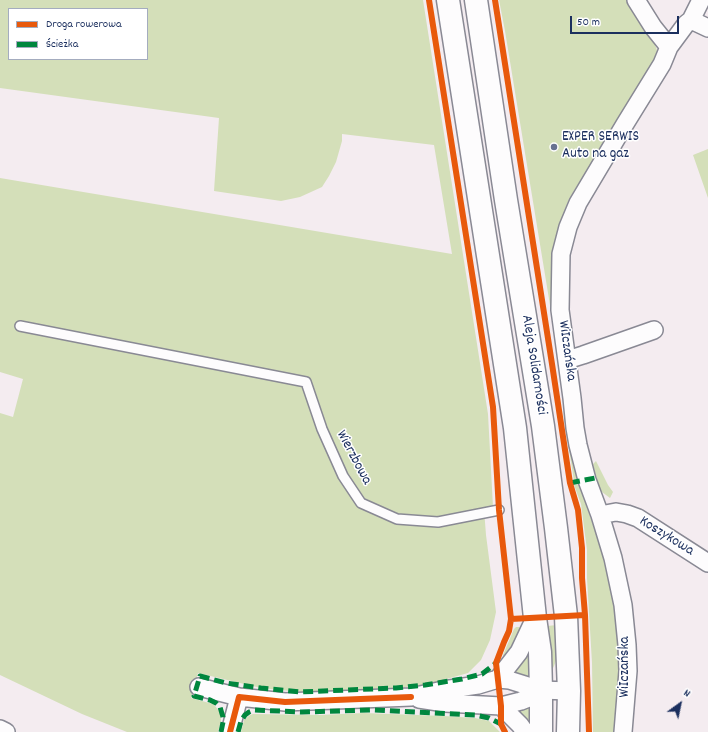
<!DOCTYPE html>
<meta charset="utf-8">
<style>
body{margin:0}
#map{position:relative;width:708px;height:732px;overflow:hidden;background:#f4ecf0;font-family:Dekko,sans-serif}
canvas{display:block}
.legend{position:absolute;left:8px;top:8px;width:140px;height:52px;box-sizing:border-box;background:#fff;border:1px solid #a4acbf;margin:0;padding:5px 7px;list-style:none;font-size:12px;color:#1b2f5e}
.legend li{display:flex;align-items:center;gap:8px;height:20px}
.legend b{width:20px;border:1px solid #a4acbf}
.north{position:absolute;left:660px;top:684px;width:40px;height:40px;-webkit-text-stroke:3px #fff;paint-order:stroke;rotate:33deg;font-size:11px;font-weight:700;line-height:16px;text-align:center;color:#1b2f5e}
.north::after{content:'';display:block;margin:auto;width:14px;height:18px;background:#1b2f5e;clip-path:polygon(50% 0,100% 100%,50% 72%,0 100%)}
.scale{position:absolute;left:570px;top:16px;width:109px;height:18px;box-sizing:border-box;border:2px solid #1b2f5e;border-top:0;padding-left:5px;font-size:12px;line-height:14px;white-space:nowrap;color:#1b2f5e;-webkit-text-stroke:3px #fff;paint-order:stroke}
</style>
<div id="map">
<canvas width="708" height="732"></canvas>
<ul class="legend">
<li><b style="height:5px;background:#e8590c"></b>Droga rowerowa</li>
<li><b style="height:5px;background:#00873e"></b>Ścieżka</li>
</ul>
<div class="north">N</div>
<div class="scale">50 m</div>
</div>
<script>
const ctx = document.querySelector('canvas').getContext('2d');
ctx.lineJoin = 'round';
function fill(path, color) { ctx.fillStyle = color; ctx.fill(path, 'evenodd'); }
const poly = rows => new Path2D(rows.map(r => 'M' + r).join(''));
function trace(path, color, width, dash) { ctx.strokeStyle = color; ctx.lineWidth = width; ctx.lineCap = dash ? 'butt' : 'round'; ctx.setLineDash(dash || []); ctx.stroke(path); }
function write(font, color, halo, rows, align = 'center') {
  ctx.font = font + ' Dekko,sans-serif'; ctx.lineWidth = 3; ctx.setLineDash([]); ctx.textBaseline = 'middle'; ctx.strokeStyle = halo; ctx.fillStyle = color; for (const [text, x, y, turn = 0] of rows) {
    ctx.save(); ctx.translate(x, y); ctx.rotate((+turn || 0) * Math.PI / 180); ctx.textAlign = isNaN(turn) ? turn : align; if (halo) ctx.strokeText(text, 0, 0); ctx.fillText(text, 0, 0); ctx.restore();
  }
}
const green = poly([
 [0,0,423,0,488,414,493,507,484,509,486,535,496,612,490,640,481,660,468,673,425,685,396,688,300,692,261,688,198,673,191,698,213,704,216,707,220,713,221,720,218,732,127,732,82,714,0,675,0,413,13,417,23,379,0,372,0,178,452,254,434,145,342,134,342,141,336,162,329,176,322,187,300,197,281,201,214,191,219,118,0,88],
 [9,9,147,9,147,59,9,59],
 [499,0,627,0,654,42,657,50,656,60,569,199,561,221,554,250,551,277,559,360,505,31],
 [708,149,708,198,693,155],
 [563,412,578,480,574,481],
 [596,461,608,485,613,492,610,498,602,492,599,487,593,464],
 [579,484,603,554,612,592,617,618,619,648,619,680,616,732,593,732,592,663,587,578,587,550,581,504,574,485],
 [557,625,557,658,554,666,553,668,551,669,547,626],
 [516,627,519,627,521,629,516,643,503,660,503,655,514,629],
 [529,640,531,679,507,673],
 [530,704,531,729,510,709],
 [364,713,444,716,475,718,489,721,500,732,241,732,244,720,250,715,253,714,319,715]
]);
const service = poly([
 [20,326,306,382,322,429,343,476,361,503,397,519,438,522,499,510]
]);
const minor = poly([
 [636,0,653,27,669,47],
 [691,20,708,28],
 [567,360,583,355,654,330],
 [600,515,616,512,627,514,638,518,708,563],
 [498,679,519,652,535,618],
 [199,687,239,697],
 [419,699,445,703,501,706,521,701,531,697,541,690],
 [501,706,520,725,525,732],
 [0,729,6,732],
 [230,732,239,697,285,702,411,697,443,690,478,685,498,679,509,680,541,690,569,691],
 [623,732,628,671,627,645,623,605,613,558,600,515,587,480,578,445,575,428,572,398,560,310,561,254,568,227,578,203,625,124,662,64,669,47,686,24,691,20,701,0]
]);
const trunk = poly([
 [448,0,515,428,535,618,540,652,541,690,541,732],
 [476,0,506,200,543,426,556,528,566,616,569,691,568,732]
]);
const quiet = poly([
 [570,483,595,478],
 [221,732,223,722,223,717,220,707,216,703,210,700,194,696,200,676,226,683,261,688,300,692,396,688,425,685,462,679,482,674,496,663],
 [238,732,241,721,245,715,249,712,254,710,302,712,373,710,475,715,489,718,501,724]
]);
const cycleway = poly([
 [429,0,493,407,499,510,511,619,509,631,504,642,496,663,501,706,501,724,505,732],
 [495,0,552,364,570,483,578,510,582,548,582,578,585,615,589,732],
 [511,619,585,615],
 [230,732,239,697,285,702,411,697]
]);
const markers = [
 [554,147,4,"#677191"]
];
const poiNames = [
 ["EXPER SERWIS",562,138],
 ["Auto na gaz",562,155]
];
const streetNames = [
 ["WiIczańska",566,351,82],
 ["Aleja Solidarności",533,365,81],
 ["Wierzbowa",353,458,62],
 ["Koszykowa",666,537,32],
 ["WiIczańska",626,667,-90]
];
fill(green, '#d4dfb9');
trace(service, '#898994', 12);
trace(minor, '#898994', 20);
trace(trunk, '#898994', 25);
trace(service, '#fdfcfd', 9);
trace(minor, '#fdfcfd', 17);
trace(trunk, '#fdfcfd', 22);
trace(quiet, '#00873e', 5, [10, 5]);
trace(cycleway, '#e8590c', 6);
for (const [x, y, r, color] of markers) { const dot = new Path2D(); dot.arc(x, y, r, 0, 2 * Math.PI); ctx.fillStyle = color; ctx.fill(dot); trace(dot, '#fff', 1.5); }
write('15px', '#1b2f5e', '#fff', poiNames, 'left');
write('15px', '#1b2f5e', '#fff', streetNames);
</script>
